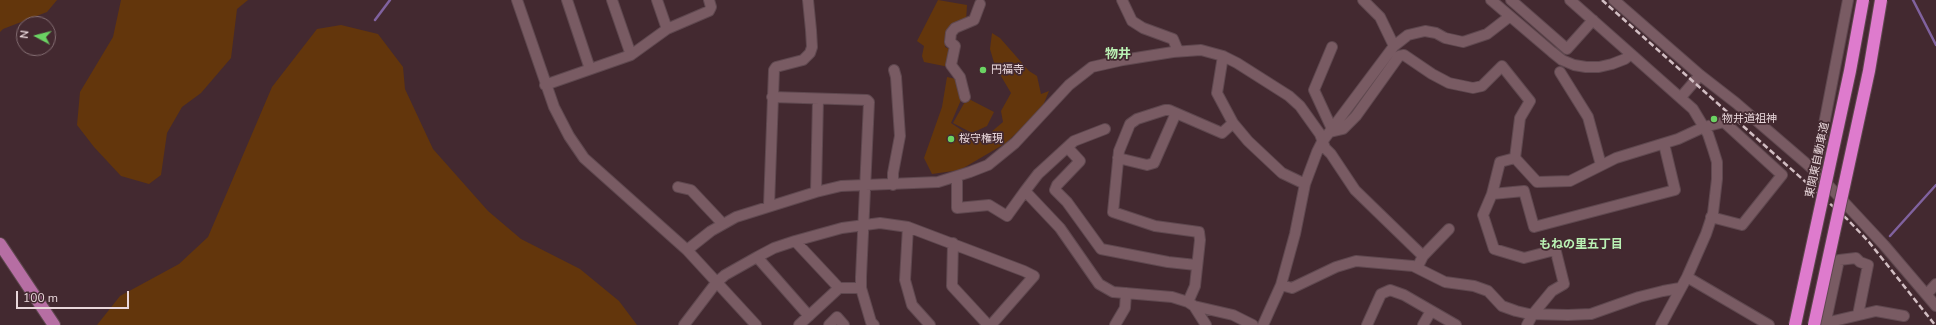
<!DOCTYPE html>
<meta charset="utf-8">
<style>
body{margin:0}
#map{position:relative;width:1936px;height:325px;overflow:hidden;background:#432930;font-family:"Nunito Sans",sans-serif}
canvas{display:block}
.north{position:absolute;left:16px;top:16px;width:40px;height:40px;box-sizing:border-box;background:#432930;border:1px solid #856f74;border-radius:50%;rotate:277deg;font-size:11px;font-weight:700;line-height:16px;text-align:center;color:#e9d7db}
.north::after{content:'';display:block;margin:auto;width:14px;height:18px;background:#6bd363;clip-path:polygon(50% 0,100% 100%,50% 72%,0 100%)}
.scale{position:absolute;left:16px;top:291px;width:113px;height:18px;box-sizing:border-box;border:2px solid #e9d7db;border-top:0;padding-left:5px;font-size:12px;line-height:14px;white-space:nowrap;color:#e9d7db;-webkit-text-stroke:3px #432930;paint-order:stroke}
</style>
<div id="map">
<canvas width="1936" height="325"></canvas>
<div class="north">N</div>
<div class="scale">100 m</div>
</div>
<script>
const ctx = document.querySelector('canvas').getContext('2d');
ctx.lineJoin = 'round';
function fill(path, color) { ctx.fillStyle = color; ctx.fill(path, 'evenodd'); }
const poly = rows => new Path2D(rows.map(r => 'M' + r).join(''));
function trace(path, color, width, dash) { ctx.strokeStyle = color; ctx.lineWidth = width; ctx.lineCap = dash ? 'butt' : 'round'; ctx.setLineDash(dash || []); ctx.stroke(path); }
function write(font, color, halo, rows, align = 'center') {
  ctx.font = font + ' "Nunito Sans","Noto Sans JP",sans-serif'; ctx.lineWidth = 3.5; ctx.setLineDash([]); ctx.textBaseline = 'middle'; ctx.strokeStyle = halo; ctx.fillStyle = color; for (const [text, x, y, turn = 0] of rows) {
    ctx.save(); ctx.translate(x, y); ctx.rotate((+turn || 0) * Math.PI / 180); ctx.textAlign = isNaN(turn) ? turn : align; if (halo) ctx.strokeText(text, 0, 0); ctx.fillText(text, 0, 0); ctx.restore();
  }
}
const green = poly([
 [0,0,57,0,47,12,3,29,0,32],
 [121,0,248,0,237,9,231,58,201,93,182,107,167,133,161,175,149,184,121,176,94,147,77,125,80,92,113,37],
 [938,0,967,5,966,21,948,30,945,47,952,50,949,67,924,62,922,56,924,46,917,41],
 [341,25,378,34,403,67,405,89,433,149,488,211,521,239,580,269,619,301,637,325,97,325,120,296,179,264,208,237,272,87,317,29],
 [992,33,1000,38,1029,71,1037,76,1041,94,1049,91,1042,108,1006,143,960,170,932,174,924,158,942,107,947,77,956,79,961,100,951,123,972,137,990,133,1003,122,1001,111,1011,93,995,66,990,49],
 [967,98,994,112,987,126,972,133,953,123]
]);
const stream = poly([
 [1913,0,1936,45],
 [375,20,390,0],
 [1890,236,1936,185]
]);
const minor = poly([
 [517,0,554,107,569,136,584,158,687,250,756,325],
 [567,0,590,69],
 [612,0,631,55],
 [657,0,667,29],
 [1122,0,1132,21,1143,28,1173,39,1178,51],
 [1363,0,1380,17,1394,46],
 [1491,0,1552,52,1562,60,1574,65,1586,67,1599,67,1612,64,1625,59,1631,54],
 [1511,0,1567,49,1593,20],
 [1570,0,1693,109,1708,134,1713,149,1717,162,1717,179,1713,213,1706,234,1687,277,1661,325],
 [1614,0,1700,75,1736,103,1815,171,1884,245,1936,306],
 [1223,56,1217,93,1233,123,1248,141,1282,173,1305,184],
 [1560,72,1588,117,1601,165],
 [545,85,631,55,667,29,709,11,711,7,709,0],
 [772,97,867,100,869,102,861,277,861,288,871,322,874,325],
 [965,97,960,77,951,65,955,46,950,42,951,33,955,28,974,20,980,4],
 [1681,97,1700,75],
 [1105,129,1074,141,1038,174,1025,191,1060,228,1099,284,1113,292,1172,297,1188,302,1195,286,1200,240,1199,232,1155,226,1113,212,1119,151,1130,124,1137,119,1165,110,1169,110,1222,133,1233,123],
 [1332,129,1314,90,1332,47],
 [1330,132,1343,129,1356,116,1399,56,1404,55,1432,74,1449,83,1473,88,1482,86,1502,66,1530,101,1520,118,1515,158,1537,182,1570,181,1616,158,1678,139,1704,127,1724,122,1782,175,1742,225,1711,217],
 [1068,148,1080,161,1057,185,1055,190,1067,202,1101,249,1168,262,1196,265],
 [1118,158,1147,165,1154,163,1176,113],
 [1815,171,1848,0],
 [957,177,957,208,989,205,1007,216,1025,191],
 [893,185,893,173,900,136,896,77,894,70],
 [678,187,691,190,723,224],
 [816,192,818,99],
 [1492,194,1500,162,1515,158],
 [769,206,774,70,776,67,803,60,810,53,812,47,811,30,808,0],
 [908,227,905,280,912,305,930,325],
 [795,241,839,288,861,288],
 [953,243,952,286,988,325],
 [687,250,711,231,736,217,816,192,841,186,938,182,970,172,988,165,1015,143,1069,85,1092,67,1123,60,1173,52,1201,50,1223,56,1237,63,1289,96,1300,106,1320,134,1325,148,1331,154,1355,190,1423,256,1417,268],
 [1423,256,1449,229],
 [757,257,809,316],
 [1687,277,1769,325],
 [1281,285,1292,288,1336,267,1356,261,1413,266,1445,282,1474,286,1488,291,1502,306,1516,311,1529,314,1568,315,1591,314,1639,297,1663,291,1680,288],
 [1927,294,1936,284],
 [1188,302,1194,306,1233,315,1253,325],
 [1194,306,1206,325],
 [1825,323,1876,311,1904,316],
 [684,325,716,283,725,275,757,257,774,248,795,241,842,228,880,223,908,227,1024,271,1034,276,991,325],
 [799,325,839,288],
 [829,325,837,317,844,325],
 [1115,325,1125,308,1126,293],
 [1263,325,1281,285,1295,234,1305,184,1317,152,1322,142,1394,46,1408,35,1425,31,1436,33,1445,38,1463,42,1487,34,1509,17],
 [1367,325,1381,294,1390,290,1404,295,1456,325],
 [1423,325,1431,311],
 [1527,325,1533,314,1552,291,1564,284,1556,252,1551,251,1524,258,1494,249,1483,215,1492,194,1524,191,1534,227,1675,190,1664,144],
 [1825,325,1839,260,1856,258,1860,262,1868,265,1858,315]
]);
const major = poly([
 [0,244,54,325]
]);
const rail = poly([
 [1602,0,1847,219,1869,242,1935,325]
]);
const highwayBridge = poly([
 [1795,325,1850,71,1863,0],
 [1814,325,1869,71,1881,0]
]);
const markers = [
 [983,70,4,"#6bd363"],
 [1714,119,4,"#6bd363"],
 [951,139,4,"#6bd363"]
];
const poiNames = [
 ["円福寺",991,70],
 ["物井道祖神",1722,119],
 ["桜守権現",959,139]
];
const streetNames = [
 ["東関東自動車道",1818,160,-78]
];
const neighbourhoodNames = [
 ["もねの里五丁目",1581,245]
];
const quarterNames = [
 ["物井",1118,55]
];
fill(green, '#63360c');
trace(stream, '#80629f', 2.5);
trace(minor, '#5f484f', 12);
trace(major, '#5f484f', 14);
trace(minor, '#795b63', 10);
trace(major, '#b66ea3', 12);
trace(rail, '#d2bec3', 2.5, [6, 3]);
trace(highwayBridge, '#5f484f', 14, []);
trace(highwayBridge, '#de7bcd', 12);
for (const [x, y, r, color] of markers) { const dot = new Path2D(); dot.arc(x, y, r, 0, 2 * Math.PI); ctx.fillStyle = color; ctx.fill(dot); trace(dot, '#432930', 1.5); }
write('11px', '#e9d7db', '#432930', poiNames, 'left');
write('11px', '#e9d7db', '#432930', streetNames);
write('bold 12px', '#baf2b4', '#432930', neighbourhoodNames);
write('bold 13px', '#baf2b4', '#432930', quarterNames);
</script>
